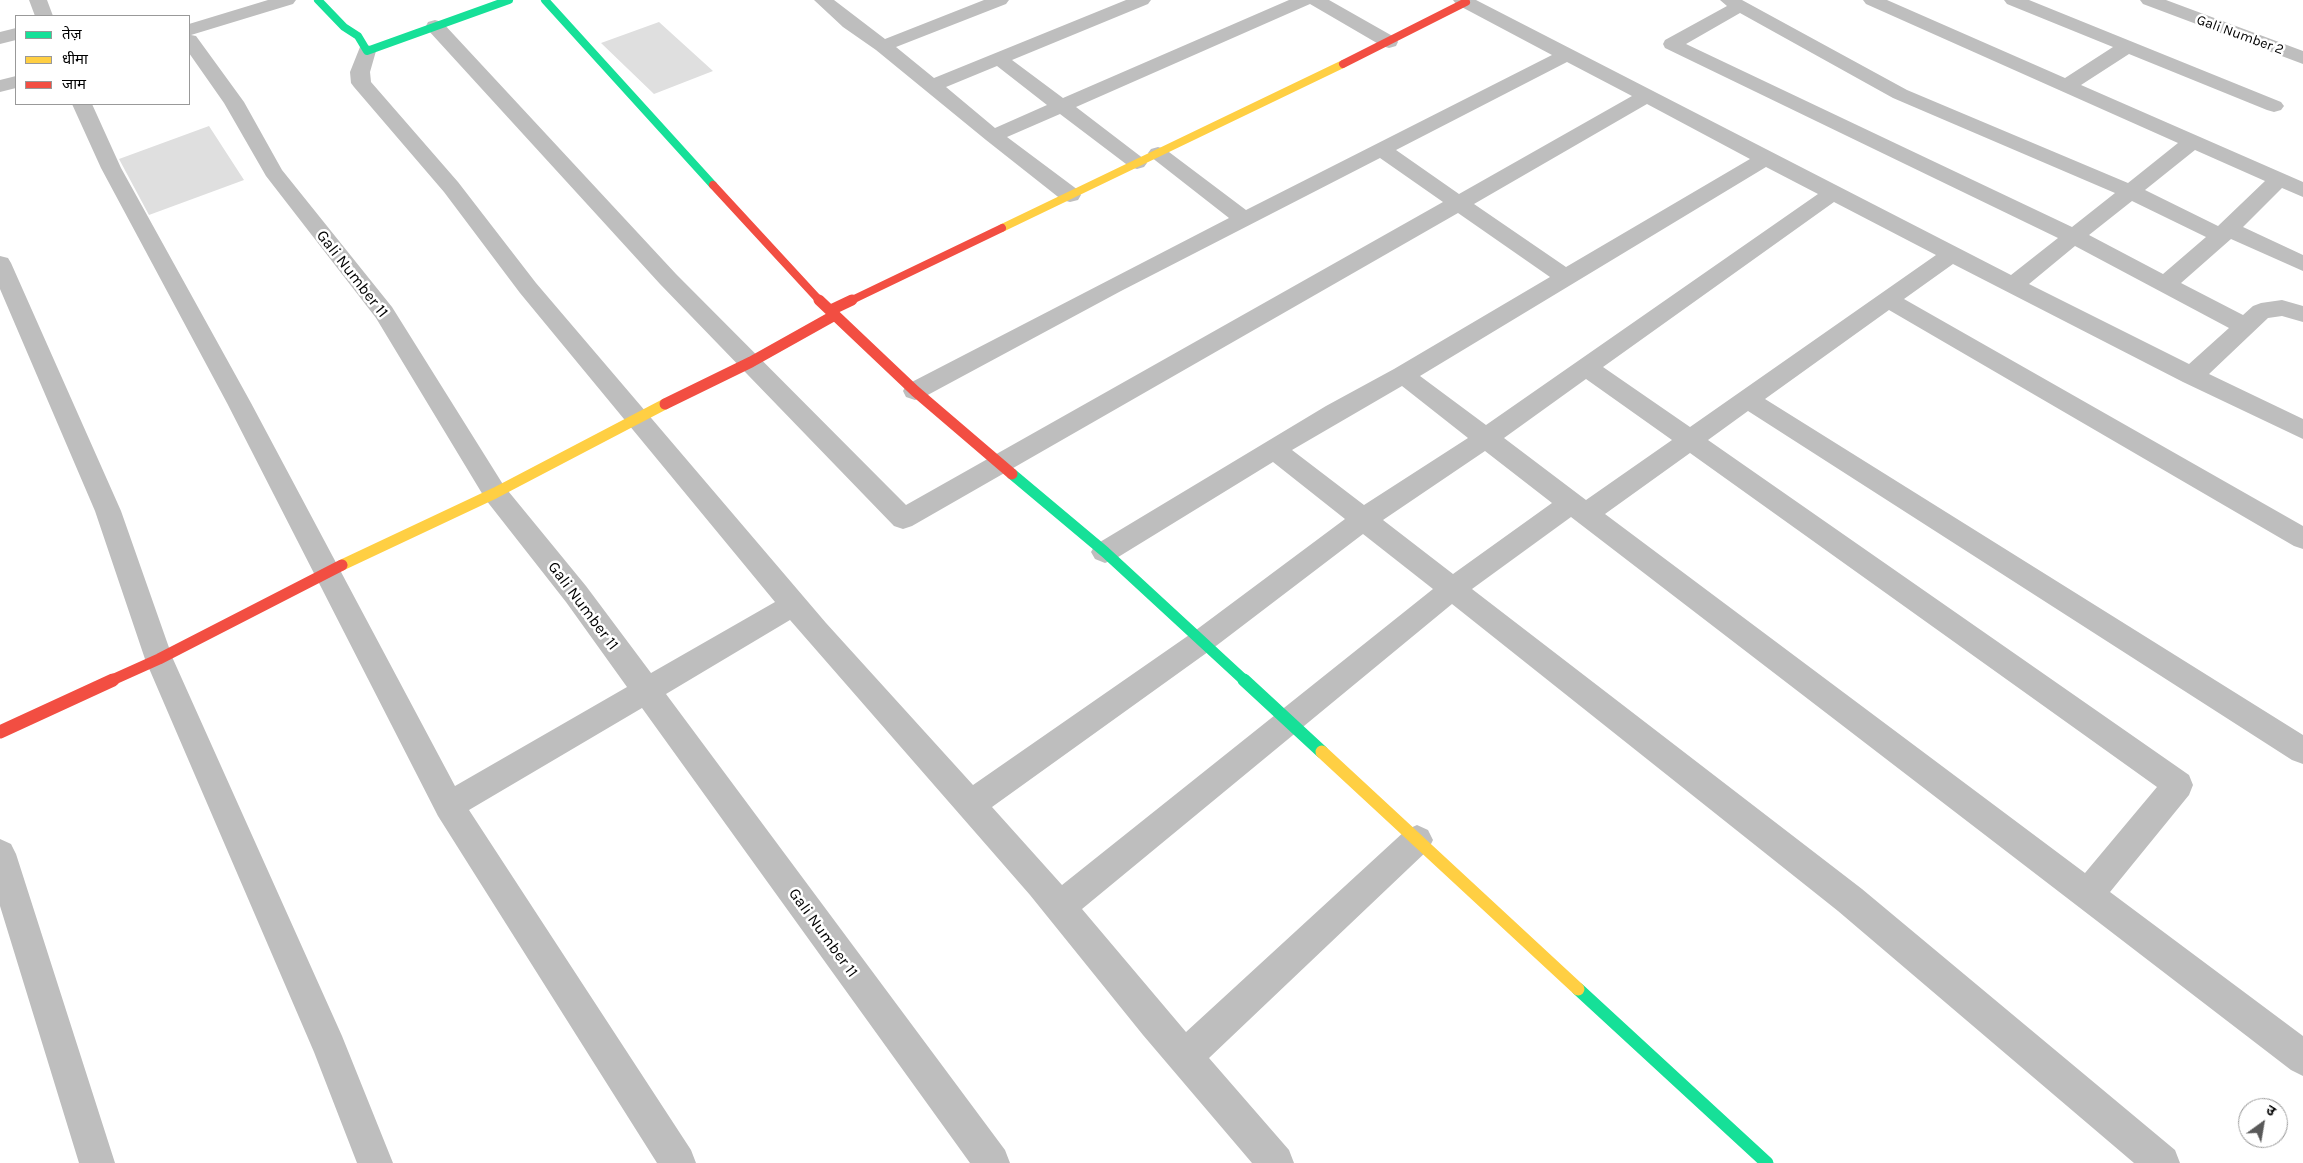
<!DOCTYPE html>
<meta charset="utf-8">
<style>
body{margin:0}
#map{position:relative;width:2303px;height:1163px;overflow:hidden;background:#fff;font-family:Karla,"Noto Sans Devanagari",sans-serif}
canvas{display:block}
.legend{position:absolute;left:15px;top:15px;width:175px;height:90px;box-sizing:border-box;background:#fff;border:1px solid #999;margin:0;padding:6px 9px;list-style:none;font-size:15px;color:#000}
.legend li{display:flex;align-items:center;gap:10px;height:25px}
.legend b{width:25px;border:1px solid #999}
.north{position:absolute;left:2238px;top:1098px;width:50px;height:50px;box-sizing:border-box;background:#fff;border:1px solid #999;border-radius:50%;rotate:32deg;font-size:14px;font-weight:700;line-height:20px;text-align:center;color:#000}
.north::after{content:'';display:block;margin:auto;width:18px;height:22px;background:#595959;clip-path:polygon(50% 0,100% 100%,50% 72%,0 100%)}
</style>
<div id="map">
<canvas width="2303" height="1163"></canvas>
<ul class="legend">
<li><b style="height:6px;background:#16e098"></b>तेज़</li>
<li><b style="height:6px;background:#ffcf43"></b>धीमा</li>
<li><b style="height:6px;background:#f24e42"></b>जाम</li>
</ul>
<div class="north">उ</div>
</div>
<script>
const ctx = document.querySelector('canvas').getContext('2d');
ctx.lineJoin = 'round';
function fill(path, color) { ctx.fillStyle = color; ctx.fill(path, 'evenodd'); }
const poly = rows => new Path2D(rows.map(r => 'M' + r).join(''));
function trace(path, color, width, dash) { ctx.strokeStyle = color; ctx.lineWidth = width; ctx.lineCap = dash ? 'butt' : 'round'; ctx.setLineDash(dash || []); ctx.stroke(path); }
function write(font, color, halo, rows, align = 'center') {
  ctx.font = font + ' Karla,sans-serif'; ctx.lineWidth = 5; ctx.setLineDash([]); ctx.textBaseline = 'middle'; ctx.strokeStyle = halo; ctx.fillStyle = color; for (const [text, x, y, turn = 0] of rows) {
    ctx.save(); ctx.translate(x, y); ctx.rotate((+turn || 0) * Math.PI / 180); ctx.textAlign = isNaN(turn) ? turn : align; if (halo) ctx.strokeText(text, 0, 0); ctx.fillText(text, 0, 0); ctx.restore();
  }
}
const building = poly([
 [659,22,713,71,654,94,601,43],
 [209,126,244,180,149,215,119,159]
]);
const street = poly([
 [29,0,47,0,53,16,35,16,29,0],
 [268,0,296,0,293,4,191,35,196,36,244,102,282,170,392,307,504,486,586,586,651,673,775,602,520,293,444,192,354,87,351,83,350,72,360,47,367,45,374,47,376,51,370,72,371,82,458,182,536,283,826,623,973,785,1192,633,1345,519,1273,462,1115,559,1105,563,1095,559,1091,552,1095,545,1326,406,1394,369,1550,277,1458,213,912,526,903,529,894,526,660,284,428,30,426,26,428,22,435,20,442,22,676,274,906,505,1443,202,1380,158,1121,291,924,397,915,400,906,397,903,391,906,385,1229,218,1151,157,1148,153,1151,149,1158,147,1165,149,1246,210,1552,55,1456,4,1453,0,1476,0,2011,275,2058,238,1665,48,1663,44,1665,40,1727,6,1720,0,1742,0,1907,90,2128,183,2178,143,1866,4,1863,0,1887,0,2065,78,2113,47,2007,4,2004,0,2029,0,2281,102,2284,106,2281,110,2274,112,2267,110,2129,54,2081,85,2303,182,2303,197,2282,188,2243,227,2303,255,2303,271,2231,239,2181,283,2243,315,2253,306,2261,303,2282,300,2303,306,2303,322,2282,316,2268,318,2209,374,2303,419,2303,439,2183,382,1953,264,1904,299,2303,526,2303,549,2294,546,1889,310,1765,399,2303,735,2303,764,2292,760,1748,411,1708,440,2189,775,2193,785,2189,795,2110,892,2303,1036,2303,1076,2291,1070,1571,517,1472,589,1862,889,2175,1150,2180,1163,2134,1163,1838,911,1452,604,1082,909,1186,1032,1406,830,1417,825,1428,830,1433,840,1428,850,1209,1058,1289,1150,1294,1163,1252,1163,1143,1035,1030,895,790,620,666,694,1005,1150,1010,1163,970,1163,642,708,469,810,691,1150,696,1163,657,1163,438,816,227,403,101,168,72,104,92,104,121,168,251,403,455,786,627,687,566,602,486,500,376,318,266,176,224,103,189,53,189,24,268,0],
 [1740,13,1893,98,2115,193,2072,227,1686,44,1740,13],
 [1567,62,1632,96,1459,194,1396,150,1567,62],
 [1647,104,1750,159,1566,267,1474,204,1647,104],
 [2195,150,2265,181,2218,226,2145,190,2195,150],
 [1766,167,1818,194,1486,425,1420,376,1766,167],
 [2132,201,2206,237,2163,274,2089,235,2132,201],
 [1834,202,1936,255,1690,427,1603,367,1834,202],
 [2075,246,2229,328,2189,364,2029,284,2075,246],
 [1586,379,1672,440,1586,500,1504,438,1586,379],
 [1402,386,1468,438,1364,505,1292,450,1402,386],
 [1485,451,1552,503,1453,574,1383,520,1485,451],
 [1690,453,2157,787,2085,873,1605,514,1690,453],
 [1363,534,1433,589,1062,885,992,807,1212,649,1363,534],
 [814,0,834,0,885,39,984,0,1009,0,1006,4,896,47,934,78,1126,0,1151,0,1148,4,1012,60,1063,98,1289,0,1329,0,1396,38,1398,42,1396,46,1389,48,1382,46,1310,4,1076,107,1144,159,1147,163,1144,167,1137,169,1130,167,1060,114,1007,137,1078,190,1081,195,1078,200,1070,202,1062,200,986,140,876,50,843,27,814,0],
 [997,66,1047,105,995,128,946,87,997,66],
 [2140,0,2166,0,2303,51,2303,64,2143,4,2140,0],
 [16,28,16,40,0,44,0,32,16,28],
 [16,76,16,88,0,92,0,80,16,76],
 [0,256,8,258,11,263,121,511,173,659,342,1036,393,1163,357,1163,314,1052,145,659,95,511,0,289,0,256],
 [0,839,11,844,16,854,115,1163,79,1163,0,906,0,839]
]);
const fastFar2 = poly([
 [318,0,344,27,358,36,367,51,509,0],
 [545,0,713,185]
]);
const fastFar1 = poly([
 [1012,474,1105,552,1245,681]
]);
const fast = poly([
 [1244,680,1322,752],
 [1578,989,1767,1163]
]);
const slowFar2 = poly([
 [1002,228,1343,64]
]);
const slowFar1 = poly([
 [342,565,495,493,665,404]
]);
const slow = poly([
 [1322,752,1578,989]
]);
const jamFar2 = poly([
 [1343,64,1466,2],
 [713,185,820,301],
 [850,301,1002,228]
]);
const jamFar1 = poly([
 [819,300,915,391,1012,474],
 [665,404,751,362,835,315,833,309,852,300],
 [110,681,159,659,342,565]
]);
const jam = poly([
 [0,732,113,680]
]);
const farStreetnames = [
 ["Gali Number 2",2240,35,20]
];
const streetNames = [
 ["Gali Number 11",352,274,52],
 ["Gali Number 11",583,606,53],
 ["Gali Number 11",823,933,54]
];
fill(building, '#dfdfdf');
fill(street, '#bebebe');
trace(fastFar2, '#16e098', 8);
trace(fastFar1, '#16e098', 11);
trace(fast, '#16e098', 13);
trace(slowFar2, '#ffcf43', 8);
trace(slowFar1, '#ffcf43', 11);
trace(slow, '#ffcf43', 13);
trace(jamFar2, '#f24e42', 8);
trace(jamFar1, '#f24e42', 11);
trace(jam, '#f24e42', 13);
write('14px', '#000', '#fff', farStreetnames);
write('16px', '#000', '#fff', streetNames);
</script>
